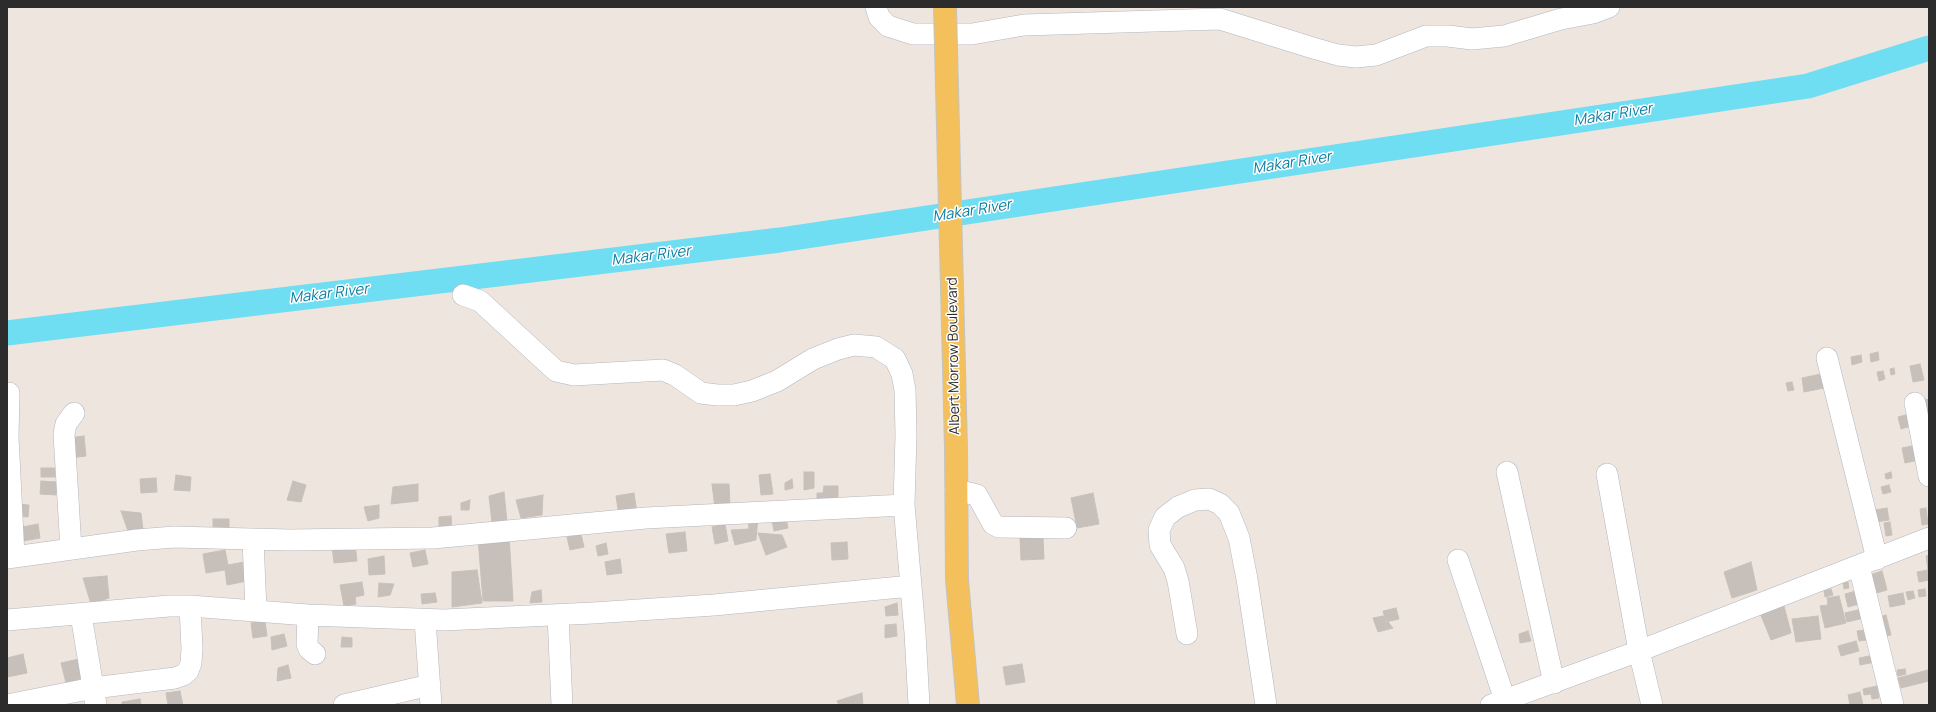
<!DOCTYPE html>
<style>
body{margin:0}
#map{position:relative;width:1936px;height:712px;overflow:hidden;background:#eee5de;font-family:Manrope,sans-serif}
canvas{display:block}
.frame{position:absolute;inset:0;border:8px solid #2c2c2c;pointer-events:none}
</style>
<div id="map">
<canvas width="1936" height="712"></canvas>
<div class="frame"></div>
</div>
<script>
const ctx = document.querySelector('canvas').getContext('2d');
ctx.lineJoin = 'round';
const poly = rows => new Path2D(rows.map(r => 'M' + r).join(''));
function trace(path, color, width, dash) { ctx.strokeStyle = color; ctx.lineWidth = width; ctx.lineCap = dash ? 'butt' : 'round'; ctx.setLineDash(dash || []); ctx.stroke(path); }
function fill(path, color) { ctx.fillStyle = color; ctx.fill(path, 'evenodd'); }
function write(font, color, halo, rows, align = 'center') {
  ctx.font = font + ' Manrope,sans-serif'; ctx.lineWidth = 3; ctx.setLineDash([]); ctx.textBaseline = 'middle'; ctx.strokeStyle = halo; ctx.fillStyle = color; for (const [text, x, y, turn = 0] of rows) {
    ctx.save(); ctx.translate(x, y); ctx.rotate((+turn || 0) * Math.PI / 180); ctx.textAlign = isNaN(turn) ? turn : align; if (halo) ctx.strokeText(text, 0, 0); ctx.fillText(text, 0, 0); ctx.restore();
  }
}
const river = poly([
 [7,333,780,240,1808,86,1929,48]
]);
const building = poly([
 [1878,352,1879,360,1871,362,1870,354,1878,352],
 [1861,355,1862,362,1852,365,1851,357,1861,355],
 [1920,364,1924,380,1913,382,1910,366,1920,364],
 [1894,368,1895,374,1891,375,1890,369,1894,368],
 [1883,371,1885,379,1879,381,1877,372,1883,371],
 [1821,374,1824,388,1804,392,1802,378,1821,374],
 [1792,382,1794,390,1788,391,1786,383,1792,382],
 [1929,399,1929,414,1924,415,1921,401,1929,399],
 [1909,414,1911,426,1901,429,1898,417,1909,414],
 [84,436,86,456,69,458,67,438,84,436],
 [1916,445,1919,460,1905,463,1902,448,1916,445],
 [41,468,55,468,55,477,41,477,41,468],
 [804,472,814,472,814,488,804,490,804,472],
 [1891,472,1892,478,1886,479,1885,474,1891,472],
 [770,474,773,494,761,495,759,475,770,474],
 [176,475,191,477,190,491,174,490,176,475],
 [156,478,157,492,141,493,140,479,156,478],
 [792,479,793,488,785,490,785,483,792,479],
 [41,481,57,482,56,495,40,494,41,481],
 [293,481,306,485,301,502,287,500,293,481],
 [418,484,418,501,391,504,393,487,418,484],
 [712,484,729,484,730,506,715,508,712,484],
 [1889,485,1891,492,1883,494,1881,487,1889,485],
 [824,486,838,486,838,505,817,506,817,493,823,493,824,486],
 [504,492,507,522,492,523,489,496,504,492],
 [634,493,637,513,619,516,616,496,634,493],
 [1093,493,1099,524,1077,528,1071,498,1093,493],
 [543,495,542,515,521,518,516,500,543,495],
 [470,500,469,510,461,510,461,503,470,500],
 [17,504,29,505,28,517,16,516,17,504],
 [379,505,379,518,368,521,364,507,379,505],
 [1887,508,1889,520,1876,522,1875,510,1887,508],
 [1926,508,1928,524,1922,525,1920,509,1926,508],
 [121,511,141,513,143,530,128,531,121,511],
 [785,513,788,528,774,531,771,515,785,513],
 [451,516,452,528,439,529,439,517,451,516],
 [758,517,756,540,735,545,731,530,749,529,748,519,758,517],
 [213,519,229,519,229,531,213,532,213,519],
 [1890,522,1892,535,1886,536,1884,523,1890,522],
 [38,524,40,538,23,541,17,528,38,524],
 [725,524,728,541,715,544,712,527,725,524],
 [685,532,687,551,669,553,666,534,685,532],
 [758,533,782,535,787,547,766,555,758,533],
 [509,534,513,601,483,601,478,538,509,534],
 [581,534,584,547,570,550,567,537,581,534],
 [1043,537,1044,559,1021,560,1020,538,1043,537],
 [847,542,848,559,832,560,831,543,847,542],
 [606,543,608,554,598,556,596,546,606,543],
 [355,544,357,561,334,563,332,546,355,544],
 [225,550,228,565,244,562,247,581,227,585,225,570,206,573,203,554,225,550],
 [425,550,428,564,413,567,410,553,425,550],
 [1929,555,1929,580,1919,582,1917,572,1928,570,1926,556,1929,555],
 [384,556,385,574,369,575,368,559,384,556],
 [620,559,622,573,607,575,605,562,620,559],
 [1751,562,1757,590,1732,598,1724,572,1751,562],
 [477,570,482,603,452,607,452,572,477,570],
 [1882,571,1887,590,1873,594,1867,576,1882,571],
 [107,576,109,598,91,604,83,578,107,576],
 [362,582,364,595,355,597,356,604,344,606,340,585,362,582],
 [1848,582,1849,588,1844,589,1843,583,1848,582],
 [379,583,394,584,390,595,378,597,379,583],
 [1831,589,1833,595,1825,597,1824,591,1831,589],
 [1925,589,1926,596,1919,597,1918,590,1925,589],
 [541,590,542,602,530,603,532,592,541,590],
 [1856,591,1859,604,1848,607,1845,594,1856,591],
 [1913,591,1915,598,1908,600,1906,592,1913,591],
 [435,593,437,602,422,604,421,594,435,593],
 [1903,593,1905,604,1890,607,1888,596,1903,593],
 [1839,596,1846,623,1825,628,1820,606,1828,605,1827,598,1839,596],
 [897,603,898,615,886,616,885,607,897,603],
 [1784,606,1791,633,1771,640,1760,613,1784,606],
 [1396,608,1399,619,1386,622,1383,611,1396,608],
 [1862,609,1864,618,1847,622,1845,613,1862,609],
 [1886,615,1891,635,1885,636,1880,617,1886,615],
 [1383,616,1393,628,1378,632,1373,618,1383,616],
 [1818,616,1821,639,1796,642,1792,619,1818,616],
 [265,621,267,636,253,638,251,623,265,621],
 [896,624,897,636,885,638,885,625,896,624],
 [1865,630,1867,640,1859,641,1857,631,1865,630],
 [1528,631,1531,641,1520,643,1519,634,1528,631],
 [284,634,287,646,272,650,271,637,284,634],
 [342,637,352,638,352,647,341,647,342,637],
 [1856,641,1859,651,1841,656,1838,646,1856,641],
 [23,654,27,673,7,677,7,658,23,654],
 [1874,655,1875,662,1860,665,1859,658,1874,655],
 [79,659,83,678,66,683,61,663,79,659],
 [1022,664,1025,682,1006,685,1003,667,1022,664],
 [288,665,291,678,277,681,278,668,288,665],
 [1905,669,1906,674,1898,676,1897,670,1905,669],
 [1928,670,1929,681,1901,688,1898,678,1928,670],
 [1877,686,1879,698,1872,699,1871,694,1864,695,1863,689,1877,686],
 [180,691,183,705,168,705,166,693,180,691],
 [1860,692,1863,705,1850,705,1848,695,1860,692],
 [862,693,863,705,839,705,837,701,862,693],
 [140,699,141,705,122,705,122,702,140,699]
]);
const minor = poly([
 [876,7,879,17,888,26,913,34,972,34,1024,25,1220,19,1313,48,1338,55,1356,57,1376,55,1426,36,1448,36,1472,39,1504,36,1561,19,1593,13,1609,7],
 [463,295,480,301,556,371,574,375,663,370,675,375,701,393,717,395,734,395,752,391,777,381,813,359,838,349,854,345,876,347,895,359,902,374,905,390,906,435,904,505,915,633,919,705],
 [1827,358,1877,559],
 [9,393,8,437,14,556],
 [1915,403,1929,476],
 [1507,472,1554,683],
 [1607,474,1639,651,1652,705],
 [956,490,977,495,993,524,999,527,1066,528],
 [253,540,256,610],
 [71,549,64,434,66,424,74,413],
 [7,558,137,540,174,537,290,540,433,538,646,518,904,505],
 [1458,560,1505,700],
 [1859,566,1893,705],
 [81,615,96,705],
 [308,615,307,644,309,649,315,654],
 [558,615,562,705],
 [7,620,169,606,190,606,308,615,444,620,593,613,714,605,911,586],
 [425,620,431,705],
 [1187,634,1178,581,1174,568,1160,545,1159,530,1165,517,1178,507,1195,500,1209,499,1220,504,1229,513,1239,538,1247,579,1266,705],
 [7,705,93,688,175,678,183,675,188,671,191,663,192,649,190,606],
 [344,705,430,685],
 [1491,705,1639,651,1929,538]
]);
const major = poly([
 [956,448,957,580,968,705]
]);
const majorBridge = poly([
 [945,7,956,448]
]);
const streetNames = [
 ["Albert Morrow Boulevard",954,356,-91]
];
const waterNames = [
 ["Makar River",1613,115,-9],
 ["Makar River",1292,163,-9],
 ["Makar River",972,211,-9],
 ["Makar River",651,256,-7],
 ["Makar River",329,294,-7]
];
trace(river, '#6fddf2', 25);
fill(building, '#c6bfba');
trace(building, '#c9c1b7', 1);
trace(minor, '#b2b6c0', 22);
trace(major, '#c4c4c4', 24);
trace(minor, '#fff', 21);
trace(major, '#f4c05c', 22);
trace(majorBridge, '#c4c4c4', 24, []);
trace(majorBridge, '#f4c05c', 22);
write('14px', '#2c2c2c', '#fff', streetNames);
write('italic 15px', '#0a7ea1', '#fff', waterNames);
</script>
